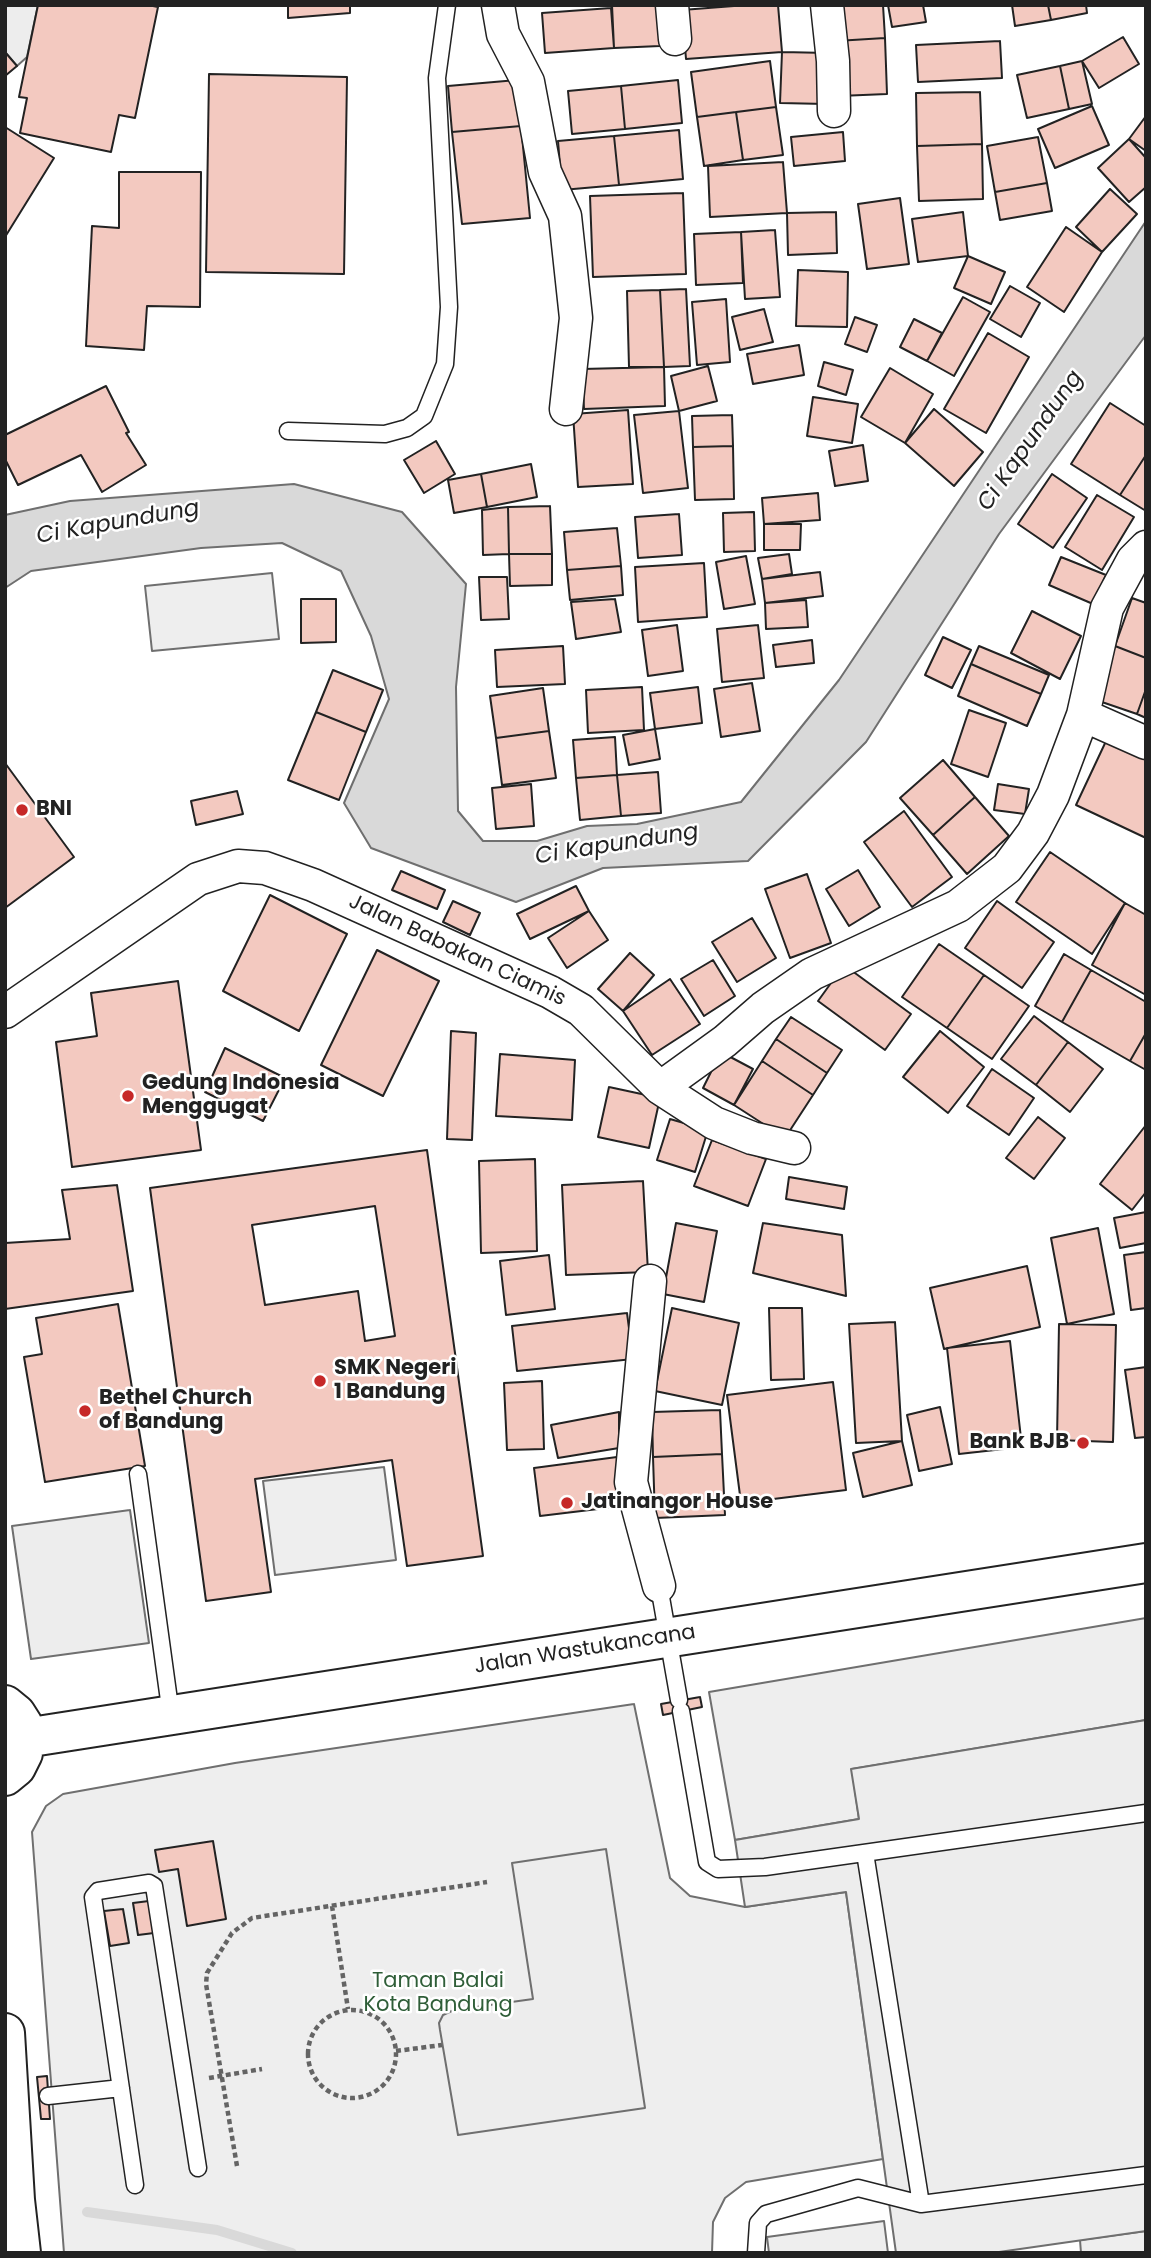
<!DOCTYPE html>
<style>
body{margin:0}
#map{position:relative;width:1151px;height:2258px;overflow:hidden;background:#fff;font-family:Poppins,sans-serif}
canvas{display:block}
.frame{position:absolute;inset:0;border:7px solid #222;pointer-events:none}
</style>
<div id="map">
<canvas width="1151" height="2258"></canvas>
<div class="frame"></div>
</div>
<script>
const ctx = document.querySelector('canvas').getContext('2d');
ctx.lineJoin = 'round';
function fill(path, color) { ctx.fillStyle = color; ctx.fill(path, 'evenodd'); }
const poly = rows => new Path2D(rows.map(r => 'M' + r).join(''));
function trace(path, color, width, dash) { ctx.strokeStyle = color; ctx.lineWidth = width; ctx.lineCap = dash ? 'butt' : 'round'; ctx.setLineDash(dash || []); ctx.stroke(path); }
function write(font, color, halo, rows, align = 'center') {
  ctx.font = font + ' Poppins,sans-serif'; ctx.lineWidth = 5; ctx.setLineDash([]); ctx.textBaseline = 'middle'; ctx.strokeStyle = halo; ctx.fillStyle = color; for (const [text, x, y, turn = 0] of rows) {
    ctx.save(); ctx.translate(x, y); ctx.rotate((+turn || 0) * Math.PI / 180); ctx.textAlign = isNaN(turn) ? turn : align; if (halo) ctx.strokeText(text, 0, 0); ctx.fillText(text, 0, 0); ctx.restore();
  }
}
const green = poly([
 [272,573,279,639,152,651,145,586,272,573],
 [384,1467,396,1560,275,1575,263,1481,384,1467],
 [1146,1618,1146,1720,852,1769,859,1819,735,1840,709,1692,1146,1618],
 [634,1704,670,1878,690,1896,745,1907,846,1892,883,2159,746,2182,725,2198,713,2222,712,2253,64,2253,32,1832,46,1806,63,1794,235,1763,634,1704],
 [884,2221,888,2253,769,2253,767,2237,884,2221],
 [1146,2231,1146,2253,1081,2253,1080,2240,1146,2231]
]);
const parking = poly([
 [5,5,38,5,27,57,17,66,5,52,5,5],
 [130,1510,149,1643,31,1659,12,1526,130,1510],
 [1146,1720,1146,2231,992,2253,896,2253,846,1892,745,1907,735,1840,859,1819,851,1769,1146,1720],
 [606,1849,645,2108,458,2135,440,2030,439,2023,443,2015,454,2010,533,1999,512,1863,606,1849]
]);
const water = poly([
 [1146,221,1146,335,999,534,866,742,748,861,603,868,516,902,371,848,344,803,389,699,371,636,341,571,282,543,201,548,31,571,5,588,5,515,70,501,294,484,402,512,466,584,456,687,458,811,483,841,537,841,587,826,637,824,741,802,839,680,1146,221]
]);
const stream = poly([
 [87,2212,217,2230,292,2253]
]);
const building = poly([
 [38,5,148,5,158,7,135,118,119,115,111,152,20,133,27,98,19,97,38,5],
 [288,5,350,5,350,13,288,18,288,5],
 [612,5,657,5,660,46,614,48,612,5],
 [747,5,778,5,782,52,686,59,682,10,747,5],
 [835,5,883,5,885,38,836,41,835,5],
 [888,5,923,5,926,22,892,27,888,5],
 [1012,5,1048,5,1051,20,1015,26,1012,5],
 [1048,5,1086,5,1087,13,1051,20,1048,5],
 [611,8,614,48,545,53,542,13,611,8],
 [1123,37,1139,64,1099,88,1082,61,1123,37],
 [885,38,887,94,839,96,836,41,885,38],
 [1000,41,1002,78,918,82,916,45,1000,41],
 [5,52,17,66,5,76,5,52],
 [782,52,828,53,826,104,780,103,782,52],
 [770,61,776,107,697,117,691,72,770,61],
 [1082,61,1092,104,1069,109,1060,66,1082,61],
 [1060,66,1069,109,1027,118,1017,75,1060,66],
 [209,74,347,77,344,274,206,272,209,74],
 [517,80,521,126,452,132,448,86,517,80],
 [678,80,682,123,625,129,621,86,678,80],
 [621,86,625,129,572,134,568,91,621,86],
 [980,92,982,144,917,146,916,93,980,92],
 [1092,106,1109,145,1055,168,1038,129,1092,106],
 [776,107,783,155,743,160,736,112,776,107],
 [736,112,743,160,704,166,697,117,736,112],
 [1146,116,1146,151,1129,139,1146,116],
 [521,126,530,218,462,224,452,132,521,126],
 [5,127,54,158,5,237,5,127],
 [679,130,683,179,619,185,614,136,679,130],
 [843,132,845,161,794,166,791,137,843,132],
 [614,136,619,185,562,190,558,141,614,136],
 [1038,137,1047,183,995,192,987,146,1038,137],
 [1129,139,1146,158,1146,187,1129,202,1098,168,1129,139],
 [982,144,983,199,919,201,917,146,982,144],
 [783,162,787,213,710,217,708,166,783,162],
 [119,172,201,172,200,307,147,306,144,350,86,346,92,226,119,228,119,172],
 [1047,183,1052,211,1000,220,995,192,1047,183],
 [1110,189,1137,214,1102,252,1076,227,1110,189],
 [683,193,686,274,593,277,590,196,683,193],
 [900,198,909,264,867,269,858,204,900,198],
 [836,212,837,253,788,255,787,213,836,212],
 [963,212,968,256,918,262,912,219,963,212],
 [1066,227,1102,252,1064,312,1027,287,1066,227],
 [775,230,780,297,745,299,741,232,775,230],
 [741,232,743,283,696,285,694,234,741,232],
 [968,256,1005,272,991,304,954,288,968,256],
 [798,270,848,272,847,327,796,326,798,270],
 [1010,286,1040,303,1021,337,990,319,1010,286],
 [686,289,690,366,664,367,660,290,686,289],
 [660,290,664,367,629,367,627,291,660,290],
 [963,297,990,312,954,376,927,361,963,297],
 [726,299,730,362,697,365,692,302,726,299],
 [764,309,773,342,740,350,732,317,764,309],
 [855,317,877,325,867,352,845,344,855,317],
 [914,319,942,333,927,361,900,347,914,319],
 [988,333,1029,357,986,433,944,409,988,333],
 [799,345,804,375,753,384,747,354,799,345],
 [824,362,853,370,846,395,818,386,824,362],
 [708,366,717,401,679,411,671,376,708,366],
 [664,367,665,406,584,409,582,369,664,367],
 [890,368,933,394,905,443,861,417,890,368],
 [106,386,129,432,126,433,146,465,102,492,81,455,18,485,5,459,5,435,106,386],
 [813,397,858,404,852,443,807,436,813,397],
 [1110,403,1146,426,1146,455,1120,495,1071,464,1110,403],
 [934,409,983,452,954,486,905,443,934,409],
 [628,410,633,484,578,487,573,414,628,410],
 [679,411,688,488,643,493,634,415,679,411],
 [732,415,733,446,693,447,692,416,732,415],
 [436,441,455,474,424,493,404,460,436,441],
 [863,445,868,481,835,486,829,451,863,445],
 [733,446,734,499,695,500,693,447,733,446],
 [1146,455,1146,511,1120,495,1146,455],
 [531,464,537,497,487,507,481,474,531,464],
 [481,474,487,507,454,513,448,480,481,474],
 [1052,474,1087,498,1053,548,1018,524,1052,474],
 [818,493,820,520,764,524,762,498,818,493],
 [1097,495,1134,517,1102,570,1065,547,1097,495],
 [550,506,552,554,509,554,508,507,550,506],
 [508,507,509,554,483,555,482,510,508,507],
 [754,512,755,551,724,552,723,513,754,512],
 [679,514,682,555,638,558,635,517,679,514],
 [764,524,801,524,800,550,764,550,764,524],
 [617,528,621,566,567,570,564,532,617,528],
 [509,554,552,554,552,585,510,586,509,554],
 [789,554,792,574,762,579,758,558,789,554],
 [746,556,755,604,724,609,716,562,746,556],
 [1061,557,1106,575,1093,604,1049,585,1061,557],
 [704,563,707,617,638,622,635,567,704,563],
 [621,566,623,595,570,600,567,570,621,566],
 [820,572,823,596,765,603,762,579,820,572],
 [479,577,507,577,509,619,481,620,479,577],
 [1132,598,1146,603,1146,658,1115,646,1132,598],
 [301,599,336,599,336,642,301,643,301,599],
 [615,599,621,632,576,639,571,602,615,599],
 [806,600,808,627,766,629,765,603,806,600],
 [1032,611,1081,636,1060,679,1011,653,1032,611],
 [677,625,683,671,648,676,642,630,677,625],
 [758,625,764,678,722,682,717,629,758,625],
 [943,637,971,650,952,688,925,675,943,637],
 [812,640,814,663,776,667,773,645,812,640],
 [563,646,565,684,497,687,495,650,563,646],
 [979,646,1049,675,1041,694,971,664,979,646],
 [1115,646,1146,658,1146,689,1137,714,1096,700,1115,646],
 [971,664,1041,694,1027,726,958,696,971,664],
 [333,670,383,690,366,732,316,712,333,670],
 [752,683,760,731,721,737,714,689,752,683],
 [642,687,644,730,588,733,586,690,642,687],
 [698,687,702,723,655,729,650,693,698,687],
 [543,688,549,731,496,738,490,696,543,688],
 [1146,689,1146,718,1137,714,1146,689],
 [969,710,1006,723,988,777,951,764,969,710],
 [316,712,366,732,339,800,288,780,316,712],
 [655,729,660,759,629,765,623,735,655,729],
 [549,731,556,778,502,785,496,738,549,731],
 [615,737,617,775,576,778,573,740,615,737],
 [1107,739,1146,757,1146,838,1076,805,1107,739],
 [943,760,975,797,933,835,900,798,943,760],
 [5,763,74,857,5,908,5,763],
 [658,772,661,813,621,816,617,775,658,772],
 [617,775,621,816,580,820,576,778,617,775],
 [531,784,534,826,496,829,492,788,531,784],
 [998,784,1029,789,1025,814,994,810,998,784],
 [237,791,243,814,196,825,191,801,237,791],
 [975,797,1009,836,967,874,933,835,975,797],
 [904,811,952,877,912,907,864,842,904,811],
 [1050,852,1125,903,1092,954,1016,902,1050,852],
 [858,870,880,907,849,926,826,889,858,870],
 [401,871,445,890,437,909,392,890,401,871],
 [807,874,831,943,790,958,765,889,807,874],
 [576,886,589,911,530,939,517,914,576,886],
 [270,895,347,934,299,1031,223,991,270,895],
 [453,901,480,913,470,935,443,922,453,901],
 [997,901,1054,942,1022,988,965,948,997,901],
 [1125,903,1146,915,1146,995,1092,965,1125,903],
 [589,911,608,940,567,968,548,938,589,911],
 [752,918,776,958,737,982,712,942,752,918],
 [939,944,984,975,947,1028,902,997,939,944],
 [377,950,439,981,383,1096,321,1065,377,950],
 [630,953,654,975,623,1011,598,989,630,953],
 [1064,954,1091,970,1062,1022,1035,1006,1064,954],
 [713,960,735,996,704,1016,681,979,713,960],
 [844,965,911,1014,885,1050,818,1001,844,965],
 [1091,970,1146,1002,1146,1033,1130,1061,1062,1022,1091,970],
 [984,975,1029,1006,992,1059,947,1028,984,975],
 [670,979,700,1024,652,1055,623,1011,670,979],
 [178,981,201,1150,72,1167,56,1042,97,1036,91,993,178,981],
 [1034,1016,1068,1042,1036,1085,1001,1059,1034,1016],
 [791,1017,842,1050,827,1073,776,1039,791,1017],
 [451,1031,476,1033,472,1140,447,1139,451,1031],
 [940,1031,984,1067,948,1113,903,1077,940,1031],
 [1146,1033,1146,1070,1130,1061,1146,1033],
 [776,1039,827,1073,813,1095,762,1061,776,1039],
 [1068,1042,1103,1069,1070,1112,1036,1085,1068,1042],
 [225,1048,285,1078,263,1121,205,1092,225,1048],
 [721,1052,753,1069,734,1105,703,1088,721,1052],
 [500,1054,575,1060,572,1120,496,1116,500,1054],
 [762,1061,813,1095,785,1138,734,1105,762,1061],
 [992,1069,1034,1098,1009,1135,967,1106,992,1069],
 [609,1087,660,1098,649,1148,598,1137,609,1087],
 [1038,1117,1065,1138,1034,1179,1006,1158,1038,1117],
 [670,1119,708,1130,695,1172,657,1160,670,1119],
 [1146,1125,1146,1192,1132,1210,1100,1184,1146,1125],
 [712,1140,766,1159,748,1206,694,1186,712,1140],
 [427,1150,483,1556,407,1566,392,1460,255,1479,271,1592,206,1601,150,1188,427,1150],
 [375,1206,395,1336,365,1341,358,1291,265,1305,252,1225,375,1206],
 [535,1159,537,1251,481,1253,479,1161,535,1159],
 [789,1177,847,1187,844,1209,786,1199,789,1177],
 [643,1181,648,1272,566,1275,562,1185,643,1181],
 [117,1185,133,1291,5,1309,5,1243,70,1239,62,1190,117,1185],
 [1146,1212,1146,1243,1120,1248,1114,1218,1146,1212],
 [676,1223,717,1231,704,1302,663,1294,676,1223],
 [763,1223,842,1235,846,1296,753,1273,763,1223],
 [1098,1228,1114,1314,1067,1324,1051,1238,1098,1228],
 [1146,1252,1146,1308,1131,1310,1124,1255,1146,1252],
 [549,1255,555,1309,506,1315,500,1261,549,1255],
 [1027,1266,1040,1327,944,1349,930,1288,1027,1266],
 [118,1304,145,1466,45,1482,24,1357,42,1354,36,1318,118,1304],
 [672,1308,739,1323,722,1405,655,1391,672,1308],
 [769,1308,802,1308,804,1379,771,1380,769,1308],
 [627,1313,633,1359,517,1371,512,1326,627,1313],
 [895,1322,902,1441,856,1443,849,1324,895,1322],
 [1059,1324,1116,1325,1113,1442,1057,1440,1059,1324],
 [1010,1341,1022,1447,959,1454,947,1348,1010,1341],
 [1146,1367,1146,1437,1135,1438,1125,1370,1146,1367],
 [542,1381,544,1449,507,1450,504,1383,542,1381],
 [833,1382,846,1490,741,1503,727,1395,833,1382],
 [940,1407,952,1464,919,1471,907,1415,940,1407],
 [720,1410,722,1454,653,1457,652,1412,720,1410],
 [619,1412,619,1448,558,1458,551,1425,619,1412],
 [902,1441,912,1485,863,1497,853,1453,902,1441],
 [722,1454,725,1515,655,1518,653,1457,722,1454],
 [617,1457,623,1506,540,1516,534,1468,617,1457],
 [700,1697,702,1707,663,1715,661,1704,700,1697],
 [213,1841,226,1919,187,1926,178,1869,159,1872,155,1850,213,1841],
 [149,1901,154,1933,138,1935,133,1903,149,1901],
 [123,1909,129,1943,110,1946,104,1911,123,1909],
 [47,2076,50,2119,41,2119,37,2077,47,2076]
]);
const path = poly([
 [332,1906,348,2009],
 '308 2054a44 44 0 1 1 88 0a44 44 0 1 1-88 0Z',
 [396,2051,442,2045],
 [209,2078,262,2069],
 [237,2166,206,1984,207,1973,232,1933,252,1918,487,1882]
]);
const service = poly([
 [288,431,385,434,407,428,424,416,445,364,449,307,437,78,447,5],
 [138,1474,171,1715],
 [659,1586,679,1700],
 [681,1711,707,1862,718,1869,765,1867,1146,1813],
 [865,1853,921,2204],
 [48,2096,121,2088],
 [135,2185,93,1897,98,1891,149,1883,154,1886,198,2168],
 [756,2253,758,2223,766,2214,858,2188,921,2204,1146,2175]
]);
const minor = poly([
 [498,5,503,34,528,82,545,172,565,216,576,318,566,409],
 [672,5,675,39],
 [827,5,833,61,834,111],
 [1083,715,1146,743],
 [5,1012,198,879,238,866,265,868,313,885,550,992,581,1010,660,1088,714,1123,752,1138,794,1148],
 [660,1088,725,1041,763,1008,812,974,958,906,1007,868,1033,833,1053,795,1083,715,1107,608,1133,560,1146,547],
 [650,1281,631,1482,659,1586]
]);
const primary = poly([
 [5,1705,16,1714,23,1725,25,1738,23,1753,16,1767,5,1776],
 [25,1738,1146,1563],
 [5,2033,15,2200,21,2253]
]);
const markers = [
 [22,810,7,"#c62828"],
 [128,1096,7,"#c62828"],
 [320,1381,7,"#c62828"],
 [85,1411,7,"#c62828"],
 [1083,1443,7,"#c62828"],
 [567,1503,7,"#c62828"]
];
const poiNames = [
 ["BNI",36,810],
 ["Gedung Indonesia",142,1084],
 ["Menggugat",142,1108],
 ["SMK Negeri",334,1369],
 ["1 Bandung",334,1393],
 ["Bethel Church",99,1399],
 ["of Bandung",99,1423],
 ["Bank BJB",1069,1443,"right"],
 ["Jatinangor House",581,1503]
];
const streetNames = [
 ["Jalan Babakan Ciamis",457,951,25],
 ["Jalan Wastukancana",585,1650,-9]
];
const parkNames = [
 ["Taman Balai",438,1982],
 ["Kota Bandung",438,2006]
];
const waterNames = [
 ["Ci Kapundung",1031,441,-55],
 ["Ci Kapundung",118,523,-10],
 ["Ci Kapundung",617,845,-9]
];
fill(green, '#eee');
trace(green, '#6f6f6f', 2);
fill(parking, '#ededed');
trace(parking, '#6f6f6f', 2);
fill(water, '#d9d9d9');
trace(water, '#6f6f6f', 2);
trace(stream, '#d9d9d9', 10);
fill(building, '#f3c9c0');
trace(building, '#222', 2);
trace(service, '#222', 19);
trace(minor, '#222', 35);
trace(primary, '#222', 42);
trace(path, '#646464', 4.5, [5, 3.5]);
trace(service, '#fff', 16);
trace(minor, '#fff', 32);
trace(primary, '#fff', 38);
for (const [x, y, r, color] of markers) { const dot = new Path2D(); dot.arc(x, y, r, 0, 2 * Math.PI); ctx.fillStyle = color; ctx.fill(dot); trace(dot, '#fff', 2.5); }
write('bold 21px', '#222', '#fff', poiNames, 'left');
write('21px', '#222', '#fff', streetNames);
write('21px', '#2f5e38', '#fff', parkNames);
write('italic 23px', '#222', '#fff', waterNames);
</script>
